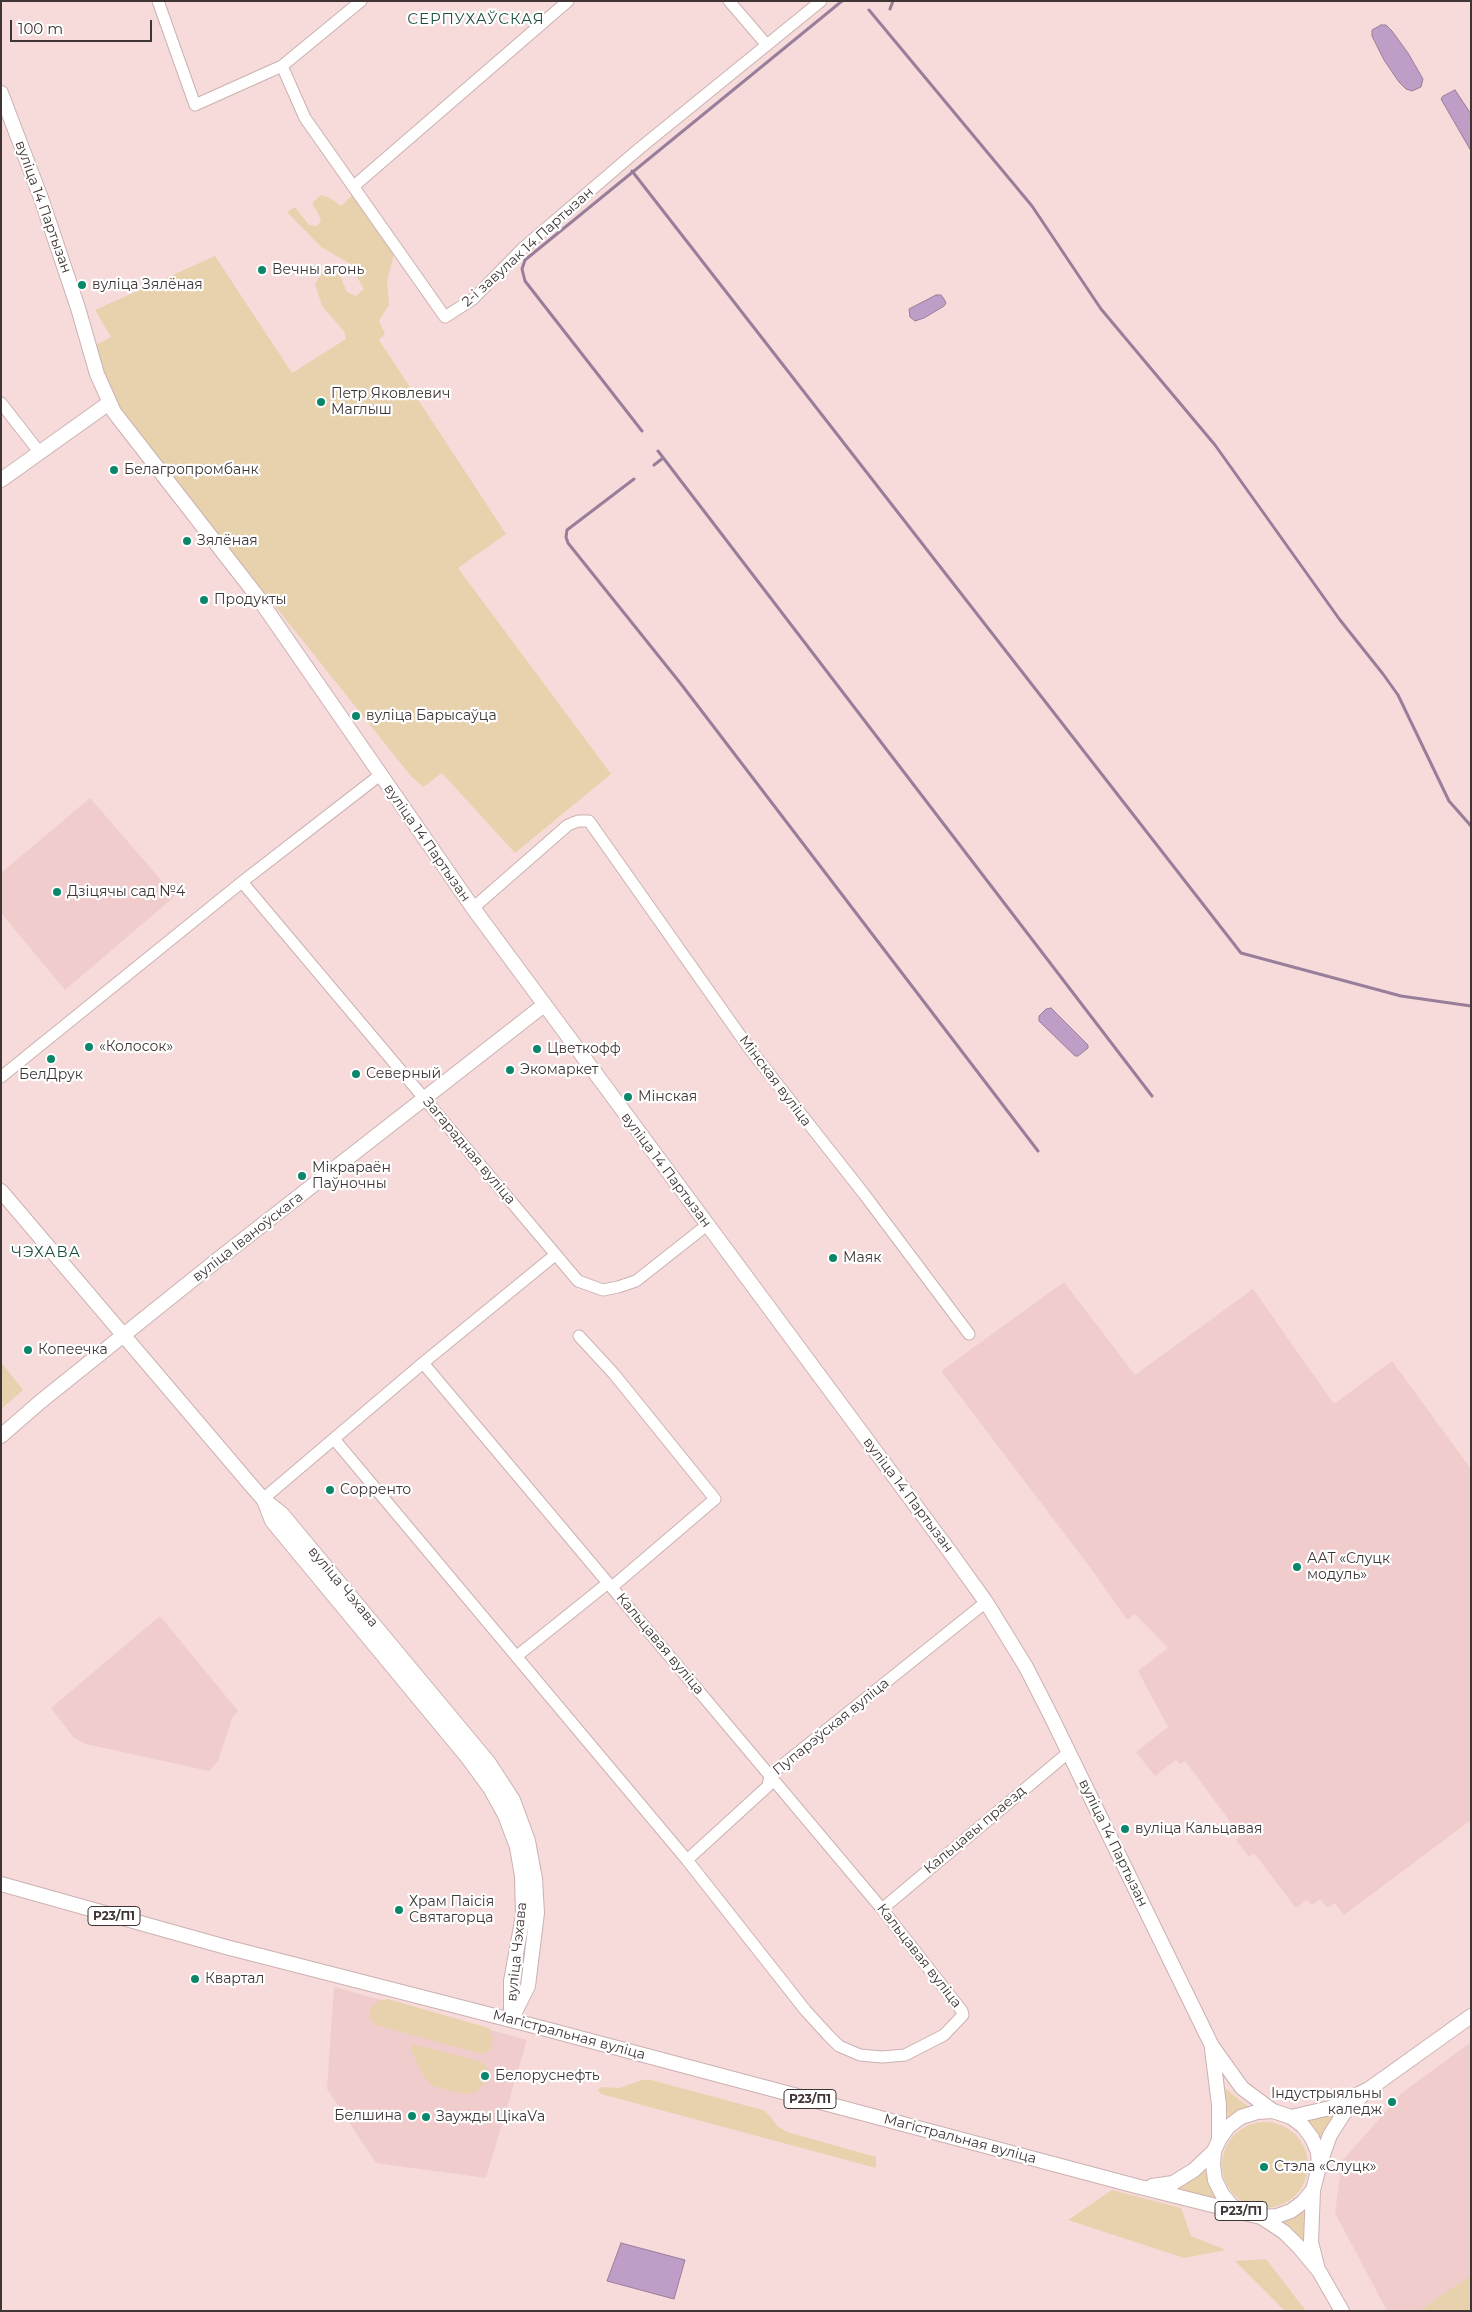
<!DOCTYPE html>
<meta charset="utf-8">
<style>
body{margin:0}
#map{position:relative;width:1472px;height:2312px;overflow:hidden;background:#f6dbda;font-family:Montserrat,sans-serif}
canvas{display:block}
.frame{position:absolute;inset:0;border:2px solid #3f3535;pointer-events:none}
.scale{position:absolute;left:10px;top:20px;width:142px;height:22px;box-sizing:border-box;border:2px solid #3f3535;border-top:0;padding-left:6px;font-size:15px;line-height:18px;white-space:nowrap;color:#3f3535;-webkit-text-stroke:4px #fff;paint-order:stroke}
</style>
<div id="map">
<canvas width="1472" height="2312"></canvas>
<div class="frame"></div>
<div class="scale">100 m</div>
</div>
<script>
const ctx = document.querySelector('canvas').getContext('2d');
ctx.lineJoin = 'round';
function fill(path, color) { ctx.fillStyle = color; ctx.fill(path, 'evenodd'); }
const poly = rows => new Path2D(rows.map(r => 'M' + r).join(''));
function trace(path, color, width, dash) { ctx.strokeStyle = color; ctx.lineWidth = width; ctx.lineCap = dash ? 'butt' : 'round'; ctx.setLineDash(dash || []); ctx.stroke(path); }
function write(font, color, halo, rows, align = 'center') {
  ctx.font = font + ' Montserrat,sans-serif'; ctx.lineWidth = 4.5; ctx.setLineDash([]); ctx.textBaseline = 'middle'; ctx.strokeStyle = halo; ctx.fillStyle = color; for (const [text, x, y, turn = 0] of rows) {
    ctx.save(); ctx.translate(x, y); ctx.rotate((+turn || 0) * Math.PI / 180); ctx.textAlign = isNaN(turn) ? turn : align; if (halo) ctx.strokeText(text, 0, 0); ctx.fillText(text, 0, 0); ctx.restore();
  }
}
const built = poly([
 [90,798,175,896,65,990,1,913,1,873],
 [1064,1282,1135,1375,1253,1289,1334,1404,1392,1361,1471,1469,1471,1820,1344,1915,1335,1903,1327,1908,1320,1899,1312,1905,1307,1900,1296,1908,1254,1853,1249,1857,1236,1840,1241,1836,1185,1761,1180,1764,1176,1760,1155,1776,1136,1752,1168,1727,1138,1671,1168,1648,1135,1614,1127,1620,1095,1574,941,1371],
 [160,1616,238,1711,232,1718,218,1761,209,1771,86,1744,74,1738,51,1708],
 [334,1987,527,2040,486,2178,376,2163,327,2089],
 [1471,2042,1471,2311,1387,2311,1335,2213,1342,2161,1403,2092]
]);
const green = poly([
 [321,195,330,198,341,206,352,195,357,196,394,255,387,281,389,305,379,321,385,334,379,340,506,534,458,568,611,774,515,853,442,773,423,787,410,775,128,422,120,409,97,356,96,345,111,337,95,310,215,256,292,373,346,339,344,331,322,306,315,284,324,268,329,265,338,271,347,292,356,296,364,289,349,263,321,247,287,212,295,207,309,225,318,226,321,219,312,203],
 [1,1362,23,1390,1,1409,3,1403,1,1399],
 [388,1999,489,2028,493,2039,489,2051,482,2054,375,2025,369,2018,371,2007,381,2000],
 [413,2044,482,2062,489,2070,484,2084,475,2092,465,2094,432,2086,423,2075,411,2050],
 [642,2080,651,2080,763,2110,771,2117,777,2126,787,2132,876,2157,876,2168,601,2094,598,2090,601,2087,619,2088],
 [1225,2088,1241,2101,1252,2109,1228,2119],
 [1332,2112,1335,2114,1322,2143,1304,2118],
 '1222 2165a43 43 0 1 1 86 0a43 43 0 1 1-86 0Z',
 [1206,2165,1208,2180,1215,2199,1177,2189],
 [1112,2190,1181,2208,1191,2236,1226,2250,1184,2258,1068,2220],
 [1306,2205,1307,2243,1277,2221],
 [1266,2259,1306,2311,1285,2311,1235,2261],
 [1471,2275,1471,2311,1419,2311]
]);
const water = poly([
 [1381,25,1386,25,1392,31,1408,53,1423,79,1421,87,1412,91,1406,89,1399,82,1384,60,1372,36,1372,30,1381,25],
 [1455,90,1471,114,1471,151,1441,99,1443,96,1455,90],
 [936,295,941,295,944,299,946,303,944,306,924,318,915,321,910,317,909,309,936,295],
 [1051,1008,1088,1045,1088,1048,1078,1056,1075,1056,1039,1021,1039,1016,1046,1009,1051,1008],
 [621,2243,685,2260,674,2299,607,2281,621,2243]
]);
const stream = poly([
 [890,9,893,1],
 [869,10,1032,206,1101,309,1215,445,1340,620,1383,674,1398,695,1449,801,1471,826],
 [632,171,1241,953,1401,996,1471,1006],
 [642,431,525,281,522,269,525,260,842,1],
 [658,451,1152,1096],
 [654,465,663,458],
 [634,479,567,530,566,537,568,543,681,684,1038,1151]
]);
const minor = poly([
 [158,1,195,105,282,66,361,1],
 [729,1,766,44],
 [282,66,305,118,445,317,473,299,522,249,640,148,821,1],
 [354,186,568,1],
 [1,403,40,453],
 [242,882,578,1281,603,1290,618,1287,636,1281,707,1225],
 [473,908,568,825,578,821,589,821,749,1048,864,1194,969,1334],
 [1,1077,242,882,380,775],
 [579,1336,614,1374,715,1499,612,1587],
 [334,1439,687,1860,806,2011,828,2035,839,2046,860,2055,882,2057,905,2055,944,2035,963,2015,962,2011,882,1909,423,1363,555,1255],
 [263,1499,423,1363],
 [517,1656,608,1583],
 [687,1860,768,1786,770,1775,986,1602],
 [882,1909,1069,1752]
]);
const major = poly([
 [1,93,41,198,78,308,97,374,114,412,257,596,473,908,950,1552,986,1602,1026,1667,1050,1714,1212,2046,1242,2088,1273,2111],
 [1,480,109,403],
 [1,1191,250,1484,263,1499,282,1514,489,1763,513,1800,528,1841,535,1879,537,1913,528,1986,511,2020],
 [1,1436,40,1402,221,1257,544,1005],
 [264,1500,272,1521,468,1758,490,1788,505,1815,517,1847,522,1876,523,1916,511,1981,511,2016],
 [1,1884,226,1947,542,2028,1136,2186,1244,2213],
 [1212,2049,1219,2105,1219,2140],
 [1291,2117,1303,2126,1312,2138,1318,2152,1319,2167,1313,2190,1303,2202,1291,2211,1277,2216,1261,2217,1244,2213,1231,2205,1222,2194,1215,2180,1213,2165,1214,2151,1219,2140,1228,2127,1241,2117,1257,2112,1273,2111,1291,2117,1330,2108,1369,2089],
 [1320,2163,1330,2135,1344,2113,1369,2089,1471,2016],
 [1152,2186,1173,2183,1194,2170,1214,2151],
 [1313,2190,1311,2242,1317,2266],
 [1261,2217,1284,2232,1299,2247,1319,2271,1342,2311]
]);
const markers = [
 [262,270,5,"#0a876a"],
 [82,285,5,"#0a876a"],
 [321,402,5,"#0a876a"],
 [114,470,5,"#0a876a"],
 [187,541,5,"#0a876a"],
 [204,600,5,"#0a876a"],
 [356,716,5,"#0a876a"],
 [57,892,5,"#0a876a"],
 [89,1047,5,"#0a876a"],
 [537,1049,5,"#0a876a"],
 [51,1059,5,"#0a876a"],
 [510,1070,5,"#0a876a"],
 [356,1074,5,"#0a876a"],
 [628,1097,5,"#0a876a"],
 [302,1176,5,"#0a876a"],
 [833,1258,5,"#0a876a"],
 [28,1350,5,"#0a876a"],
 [330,1490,5,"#0a876a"],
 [1297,1567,5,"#0a876a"],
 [1125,1829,5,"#0a876a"],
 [399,1910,5,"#0a876a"],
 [195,1979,5,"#0a876a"],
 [485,2076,5,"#0a876a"],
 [1392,2102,5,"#0a876a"],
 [412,2116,5,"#0a876a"],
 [426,2117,5,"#0a876a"],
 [1264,2167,5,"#0a876a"]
];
const shields = [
 [114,1916,52],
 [810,2099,52],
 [1241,2211,52]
];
const shieldNames = [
 ["Р23/П1",114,1916],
 ["Р23/П1",810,2099],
 ["Р23/П1",1241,2211]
];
const streetNames = [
 ["вуліца 14 Партызан",43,207,70],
 ["2-і завулак 14 Партызан",528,247,-42],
 ["вуліца 14 Партызан",427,843,55],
 ["Мінская вуліца",775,1081,53],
 ["Загарадная вуліца",469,1151,50],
 ["вуліца 14 Партызан",666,1170,53],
 ["вуліца Іваноўскага",248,1237,-38],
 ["вуліца 14 Партызан",908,1495,53],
 ["вуліца Чэхава",343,1587,50],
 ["Кальцавая вуліца",660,1644,50],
 ["Пупарэўская вуліца",831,1727,-39],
 ["Кальцавы праезд",975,1830,-40],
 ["вуліца 14 Партызан",1113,1843,64],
 ["вуліца Чэхава",517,1952,-84],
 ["Кальцавая вуліца",919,1956,52],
 ["Магістральная вуліца",569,2035,15],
 ["Магістральная вуліца",960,2139,15]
];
const poiNames = [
 ["Вечны агонь",272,270],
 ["вуліца Зялёная",92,285],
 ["Петр Яковлевич",331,394],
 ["Маглыш",331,410],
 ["Белагропромбанк",124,470],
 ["Зялёная",197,541],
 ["Продукты",214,600],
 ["вуліца Барысаўца",366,716],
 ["Дзіцячы сад №4",67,892],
 ["«Колосок»",99,1047],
 ["Цветкофф",547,1049],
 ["Экомаркет",520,1070],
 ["Северный",366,1074],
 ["БелДрук",51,1075,"center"],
 ["Мінская",638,1097],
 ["Мікрараён",312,1168],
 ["Паўночны",312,1184],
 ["Маяк",843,1258],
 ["Копеечка",38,1350],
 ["Сорренто",340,1490],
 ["ААТ «Слуцк",1307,1559],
 ["модуль»",1307,1575],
 ["вуліца Кальцавая",1135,1829],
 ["Храм Паісія",409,1902],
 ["Святагорца",409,1918],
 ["Квартал",205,1979],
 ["Белоруснефть",495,2076],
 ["Індустрыяльны",1382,2094,"right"],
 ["каледж",1382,2110,"right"],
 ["Белшина",402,2116,"right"],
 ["Заужды ЦікаVа",436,2117],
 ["Стэла «Слуцк»",1274,2167]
];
const neighbourhoodNames = [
 ["СЕРПУХАЎСКАЯ",476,20],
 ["ЧЭХАВА",46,1253]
];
fill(built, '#f0cdcc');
fill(green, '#e8d2ad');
fill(water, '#be9dc6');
trace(water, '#987e9a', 1);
trace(stream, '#987e9a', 3);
trace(minor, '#cbb1b0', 13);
trace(major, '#cbb1b0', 16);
trace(minor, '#fff', 11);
trace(major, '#fff', 14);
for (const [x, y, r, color] of markers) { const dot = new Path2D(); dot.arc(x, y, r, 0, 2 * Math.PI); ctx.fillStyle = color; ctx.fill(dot); trace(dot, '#fff', 2); }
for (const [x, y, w] of shields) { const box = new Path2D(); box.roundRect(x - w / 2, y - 9.5, w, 19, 4); ctx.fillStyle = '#fff'; ctx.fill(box); trace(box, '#3f3535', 1); }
write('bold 12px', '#3f3535', null, shieldNames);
write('14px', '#3f3535', '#fff', streetNames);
write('14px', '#3f3535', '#fff', poiNames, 'left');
ctx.letterSpacing = '1px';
write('15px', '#1d4f40', '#fff', neighbourhoodNames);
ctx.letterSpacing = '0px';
</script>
